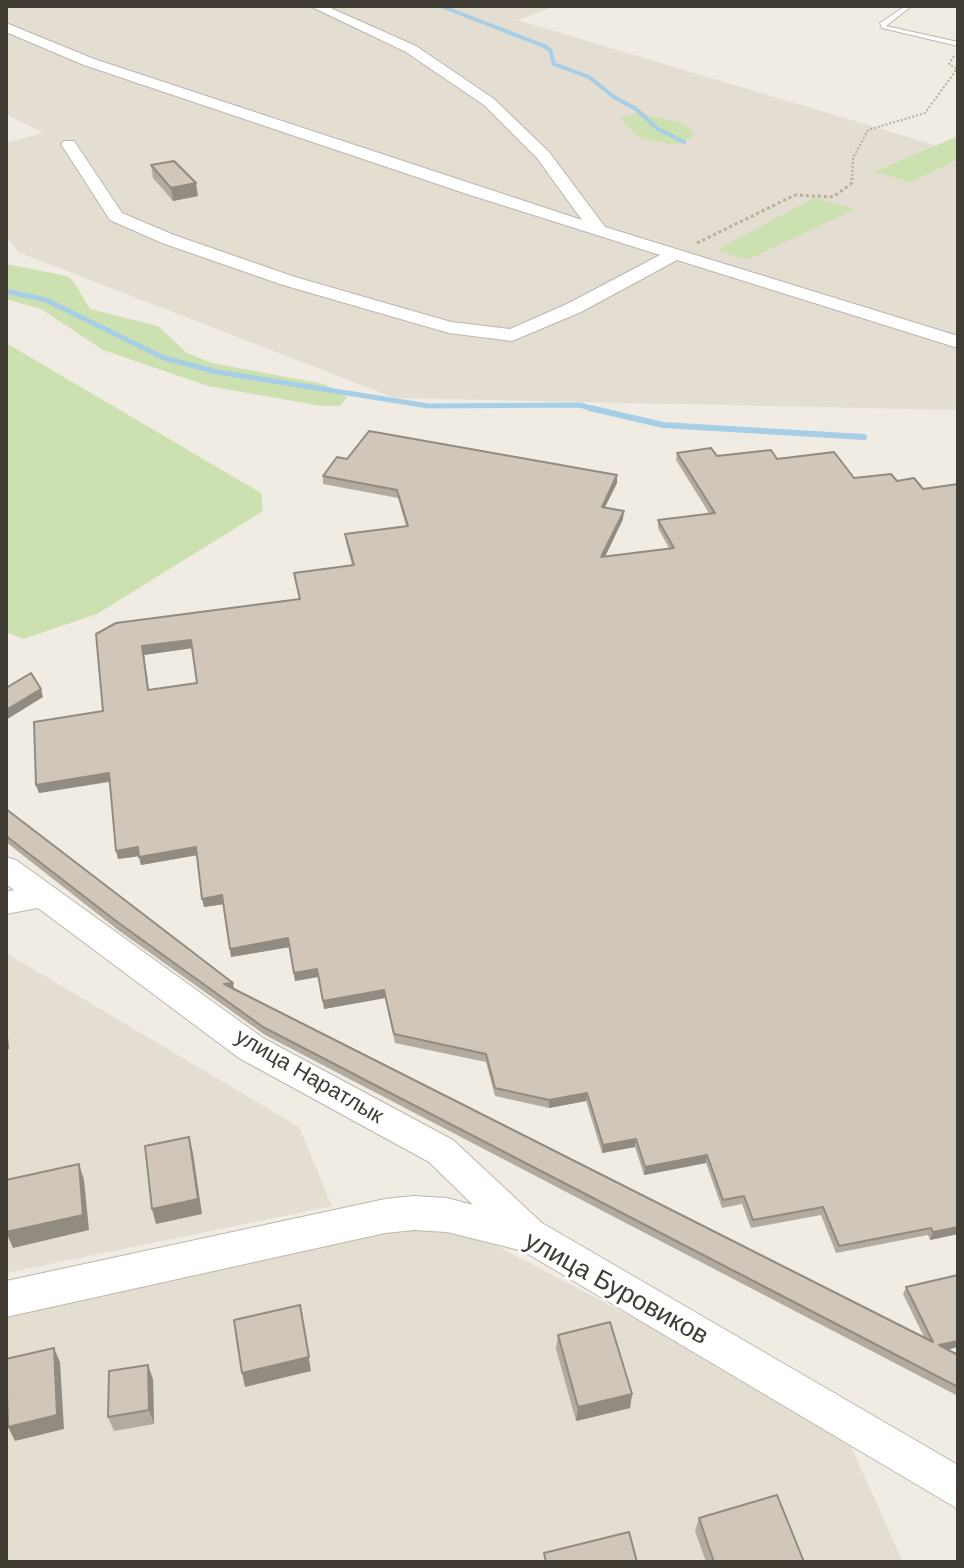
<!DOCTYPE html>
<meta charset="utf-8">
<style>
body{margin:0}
#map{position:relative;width:964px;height:1568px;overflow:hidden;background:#f0ece4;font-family:Arial,sans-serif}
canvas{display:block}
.frame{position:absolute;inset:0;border:8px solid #413c34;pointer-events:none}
</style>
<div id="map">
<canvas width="964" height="1568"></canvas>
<div class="frame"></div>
</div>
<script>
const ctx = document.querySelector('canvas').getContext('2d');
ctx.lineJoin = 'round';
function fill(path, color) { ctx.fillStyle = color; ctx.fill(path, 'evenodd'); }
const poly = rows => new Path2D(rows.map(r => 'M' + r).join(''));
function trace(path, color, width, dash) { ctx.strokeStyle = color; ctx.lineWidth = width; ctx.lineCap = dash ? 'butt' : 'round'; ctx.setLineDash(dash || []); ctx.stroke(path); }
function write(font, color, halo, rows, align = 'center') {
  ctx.font = font + ' Arial,sans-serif'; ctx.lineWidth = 6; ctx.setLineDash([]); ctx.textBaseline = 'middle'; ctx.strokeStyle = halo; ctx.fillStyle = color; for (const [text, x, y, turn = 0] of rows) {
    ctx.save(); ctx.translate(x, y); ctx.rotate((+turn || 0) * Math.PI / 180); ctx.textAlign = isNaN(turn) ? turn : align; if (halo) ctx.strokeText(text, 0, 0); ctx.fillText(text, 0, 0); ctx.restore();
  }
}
const residential = poly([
 [6,6,556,6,517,20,958,152,958,410,395,398,18,252,6,236,6,143,43,133,6,114],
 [6,953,299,1127,332,1206,6,1273],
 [436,1214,842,1427,903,1562,6,1562,6,1307]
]);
const green = poly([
 [637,113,681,123,693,132,692,137,676,145,639,138,620,119],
 [958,136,958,159,910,182,874,172],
 [814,198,855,209,747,260,717,250],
 [6,264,67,276,74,282,90,309,158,326,187,353,212,363,324,384,347,397,340,406,322,406,208,386,103,350,41,309,6,299],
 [6,343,261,493,263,511,97,614,23,639,6,632]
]);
const streamFar2 = poly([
 [441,6,544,46,550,50,554,64,589,77,614,97,636,109,658,129,684,142]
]);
const streamFar1 = poly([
 [6,291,46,300,164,358,217,372,428,406,580,405,596,410]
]);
const stream = poly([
 [590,408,663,425,864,437]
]);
const pathFar1 = poly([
 [954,56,949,64,957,69],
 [852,180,853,158,868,130,925,113,957,69]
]);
const path = poly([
 [697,243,795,195,833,197,852,183,852,178]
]);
const service = poly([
 [904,7,909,8,886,26,958,42,958,46,882,28,880,23,904,7]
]);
const minor = poly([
 [310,6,326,6,416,46,494,99,549,152,605,227,958,336,958,348,677,260,581,312,512,341,449,333,283,285,162,243,110,220,61,144,64,141,74,141,122,213,174,235,295,277,451,322,510,329,567,304,660,255,467,194,84,65,6,32,6,23,94,59,582,220,537,158,484,105,406,52,310,6],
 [6,857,16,860,263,1038,453,1140,542,1223,958,1465,958,1509,523,1251,447,1232,414,1230,385,1233,6,1317,6,1281,385,1199,414,1196,447,1198,473,1205,429,1162,239,1058,38,908,6,914,6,892,14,890,6,884,6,857]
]);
const wall = poly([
 [151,165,198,196,173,201,153,178],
 [711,448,958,1234,930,1240,928,1235,836,1253,821,1215,751,1228,742,1204,722,1208,706,1163,644,1175,635,1147,602,1153,586,1101,549,1108,495,1096,486,1062,395,1043,385,998,324,1009,318,977,295,981,290,947,231,957,224,904,204,907,197,855,141,865,139,856,118,859,110,782,39,793,36,785,103,711,96,634,299,599,294,573,352,565,346,542,345,534,406,526,398,498,323,484,323,476,347,459,617,475,617,483,605,507,623,519,605,557,669,548,658,528,658,520,709,513,676,460,677,453],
 [192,648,197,683,149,690,144,655],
 [6,809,233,983,234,989,924,1337,903,1294,906,1287,948,1350,958,1355,958,1396,265,1035,118,930,6,842],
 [558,1335,632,1394,630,1408,576,1421,556,1349],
 [153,1379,154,1424,114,1431,108,1417],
 [699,1518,804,1562,706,1562,695,1531]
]);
const shadedWall = poly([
 [196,183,198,196,173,201,171,188],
 [617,475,617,483,601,515,602,507],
 [624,511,623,519,601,565,601,557],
 [191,640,193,648,144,655,150,698,142,646],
 [41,689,43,697,6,720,6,710],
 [109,773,111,781,39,793,36,785],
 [138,847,140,856,118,859,116,851],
 [196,847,198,855,141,865,139,857],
 [222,895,224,904,204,907,202,899],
 [288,938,290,947,231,957,230,949],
 [317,969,318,977,295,981,294,973],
 [233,983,234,991,224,984],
 [384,990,385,998,324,1009,323,1001],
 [6,1013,9,1049,6,1050],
 [587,1093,586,1101,549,1108,549,1100],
 [189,1137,193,1153,202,1214,156,1224,152,1209],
 [636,1139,635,1147,602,1153,603,1145],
 [707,1155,706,1163,644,1175,645,1167],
 [79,1164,84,1180,89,1230,13,1248,6,1232],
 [958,1227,958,1234,930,1240,933,1232],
 [300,1305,311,1371,245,1387,242,1373],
 [958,1341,958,1347,936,1353,939,1345],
 [54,1348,60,1362,64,1429,15,1441,8,1427],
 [148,1365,153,1379,154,1424,149,1410],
 [632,1394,630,1408,576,1421,578,1407]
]);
const building = poly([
 [174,161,196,183,171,188,151,165,174,161],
 [369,431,617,475,602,507,624,511,601,557,674,548,658,520,715,513,677,453,711,448,717,456,771,450,777,459,834,452,854,478,891,474,897,481,914,478,923,489,958,484,958,1227,933,1232,931,1228,839,1246,823,1207,753,1220,744,1196,723,1200,707,1155,645,1167,636,1139,603,1145,587,1093,549,1100,495,1088,486,1054,394,1034,384,990,323,1001,317,969,294,973,288,938,230,949,222,895,202,899,196,847,139,857,138,847,116,851,109,773,36,785,34,722,103,711,96,634,116,623,300,599,294,573,354,565,345,534,408,526,397,490,323,476,337,457,347,459,369,431],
 [191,640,197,683,148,690,142,646,191,640],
 [31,673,41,689,6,710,6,688,31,673],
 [6,809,233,983,224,984,933,1342,906,1287,958,1275,958,1341,939,1345,958,1355,958,1387,263,1027,116,921,6,836,6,809],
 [189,1137,198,1199,152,1209,145,1146,189,1137],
 [79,1164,83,1215,6,1232,6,1180,79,1164],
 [300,1305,309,1357,242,1373,234,1320,300,1305],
 [610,1322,632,1394,578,1407,558,1335,610,1322],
 [54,1348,57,1415,8,1427,6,1359,54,1348],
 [148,1365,149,1410,108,1417,109,1371,148,1365],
 [777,1495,804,1562,714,1562,699,1518,777,1495],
 [629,1532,637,1562,546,1562,544,1553,629,1532]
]);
const streetNames = [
 ["улица Наратлык",309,1077,30]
];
const nearStreetnames = [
 ["улица Буровиков",616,1289,29]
];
fill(residential, '#e3ddd2');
fill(green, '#cce0b0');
trace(streamFar2, '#a6cee7', 4);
trace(streamFar1, '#a6cee7', 5);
trace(stream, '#a6cee7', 6);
trace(service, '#bdb6aa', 2);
trace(minor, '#bdb6aa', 2);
trace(pathFar1, '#baae9a', 2, [2, 2]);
trace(path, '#baae9a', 3, [3, 3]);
fill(service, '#fff');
fill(minor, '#fff');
fill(wall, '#b3aba0');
fill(shadedWall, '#928b82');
fill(building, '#d0c7ba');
trace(building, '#928b82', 2);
write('22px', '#413c34', '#fff', streetNames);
write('26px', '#413c34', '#fff', nearStreetnames);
</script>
